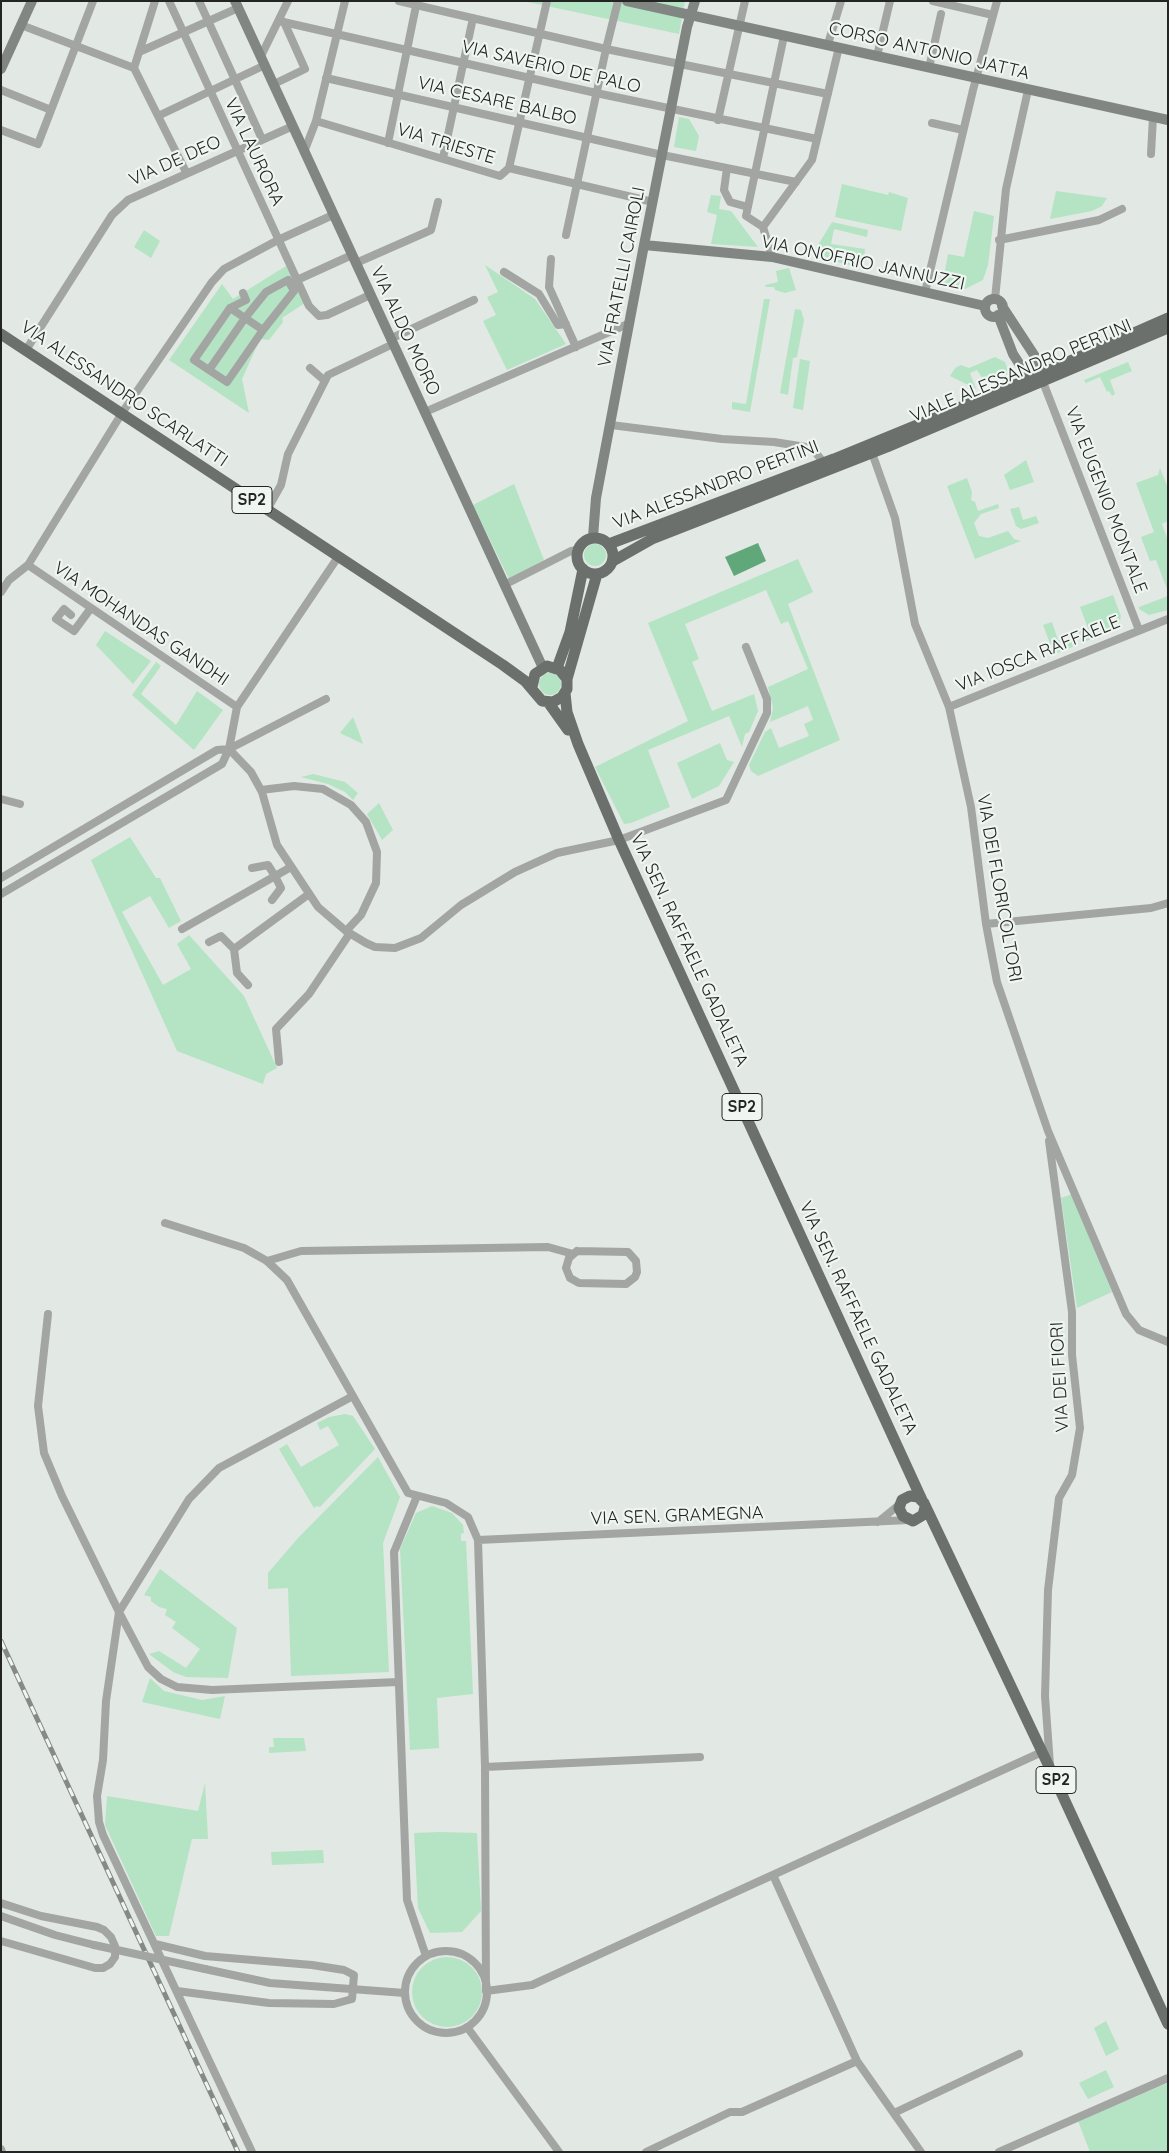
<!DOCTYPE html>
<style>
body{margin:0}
#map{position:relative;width:1169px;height:2153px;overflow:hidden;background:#e2e8e3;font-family:Quicksand,sans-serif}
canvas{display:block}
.frame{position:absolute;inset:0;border:2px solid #232523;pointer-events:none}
</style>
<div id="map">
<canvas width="1169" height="2153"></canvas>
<div class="frame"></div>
</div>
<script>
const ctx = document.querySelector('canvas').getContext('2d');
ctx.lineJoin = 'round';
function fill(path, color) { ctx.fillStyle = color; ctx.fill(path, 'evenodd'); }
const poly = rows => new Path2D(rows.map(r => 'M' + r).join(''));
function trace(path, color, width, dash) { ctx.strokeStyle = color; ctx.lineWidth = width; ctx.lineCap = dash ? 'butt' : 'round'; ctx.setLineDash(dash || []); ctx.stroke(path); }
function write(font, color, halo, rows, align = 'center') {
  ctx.font = font + ' Quicksand,sans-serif'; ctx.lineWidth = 4.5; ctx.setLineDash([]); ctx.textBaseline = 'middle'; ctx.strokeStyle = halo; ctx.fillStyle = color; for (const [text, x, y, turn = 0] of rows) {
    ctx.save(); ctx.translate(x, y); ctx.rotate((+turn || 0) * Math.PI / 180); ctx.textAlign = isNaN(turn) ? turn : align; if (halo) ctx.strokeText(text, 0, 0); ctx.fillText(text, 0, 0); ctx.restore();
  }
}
const green = poly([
 [523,1,685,1,679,34],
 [679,117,689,119,699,136,696,151,674,147],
 [842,184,888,195,889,192,908,198,901,231,835,217],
 [1056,191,1107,198,1102,206,1092,211,1050,219],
 [711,195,721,196,719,209,731,211,758,247,711,244,717,215,707,212],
 [974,211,994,216,988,265,983,280,965,289,942,287,948,254,964,257],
 [832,222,868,230,867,237,834,229,831,244,865,249,863,269,812,255],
 [144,230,160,241,151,258,134,247],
 [485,265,535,299,566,344,507,370,483,321,496,315,487,297,498,292],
 [286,266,305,303,282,318,283,322,269,340,260,339,242,379,249,413,169,360,222,284,233,299],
 [789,268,796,290,785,293,775,290,774,287,766,287,765,285,778,282,776,271],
 [764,299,770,299,750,412,732,409,732,402,746,404],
 [795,309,801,310,804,320,797,357,793,358,788,395,780,393],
 [995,357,1005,362,1009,374,986,384,977,370,970,373,976,389,950,376,955,368,961,365,969,368],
 [800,359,810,361,803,410,793,408],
 [1128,362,1132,371,1110,380,1115,394,1112,396,1109,391,1107,392,1100,377,1086,383,1084,380],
 [1026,460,1034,482,1010,490,1004,475],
 [1160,468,1168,488,1168,521,1162,524,1168,541,1168,592,1156,560,1150,561,1141,537,1154,532,1136,483,1158,475],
 [967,478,972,492,971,500,975,502,978,511,998,504,999,508,981,514,974,523,979,536,988,538,1008,531,1014,539,1021,541,975,559,947,486],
 [514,484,544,560,509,579,473,505],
 [1019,507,1023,520,1036,516,1039,523,1021,529,1016,526,1010,509],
 '584 555a11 11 0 1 1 22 0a11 11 0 1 1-22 0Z',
 [798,559,813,592,788,604,840,740,758,776,751,771,749,765,765,732,771,728,779,748,809,736,804,724,813,720,808,706,770,722,773,708,768,687,808,669,788,621,781,624,766,590,685,624,699,659,692,662,712,711,754,694,758,711,749,732,745,734,742,747,729,716,648,750,670,807,631,823,624,824,595,767,688,721,648,623],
 [1113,595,1121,616,1119,626,1113,631,1081,643,1077,632,1088,628,1080,607],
 [1168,596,1168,610,1149,615,1139,609,1139,607],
 [1052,622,1058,640,1071,636,1075,646,1054,654,1043,625],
 [105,631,151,661,133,684,96,645],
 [156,662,161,666,141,694,176,725,197,691,223,710,194,750,132,695],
 '539 684a11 11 0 1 1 22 0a11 11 0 1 1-22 0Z',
 [353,717,360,735,363,744,340,733],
 [720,743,727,760,734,762,719,786,692,799,677,763],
 [313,774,345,782,358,793,353,800,345,792,328,784,301,777],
 [379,803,393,830,382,840,367,814],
 [130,837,156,878,160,878,181,921,169,928,150,896,122,912,163,985,191,969,177,944,189,935,244,996,277,1068,266,1074,263,1084,177,1051,91,860],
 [1072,1194,1112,1292,1077,1308,1061,1198],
 [345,1414,353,1416,375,1449,320,1507,317,1506,314,1508,279,1449,287,1444,301,1467,339,1445,328,1426,320,1430,317,1423,329,1417],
 [378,1457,400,1497,383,1543,389,1672,291,1676,288,1588,268,1589,268,1573,298,1538],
 [432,1506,452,1513,463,1525,464,1533,461,1534,461,1541,466,1541,473,1694,437,1698,439,1748,410,1750,400,1549,416,1513],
 [160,1569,237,1628,228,1678,186,1677,173,1672,149,1654,159,1651,186,1668,200,1649,172,1628,176,1622,165,1615,167,1609,159,1607,151,1601,151,1597,144,1595],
 [150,1678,164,1691,202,1700,225,1696,220,1719,142,1702],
 [273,1738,304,1738,306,1751,269,1753,269,1747,274,1747],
 [205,1783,208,1839,192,1839,169,1936,156,1936,105,1825,107,1796,198,1811],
 [440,1832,477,1833,481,1911,462,1932,430,1933,418,1908,414,1833],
 [323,1850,324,1863,272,1865,271,1852],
 '412 1992a35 35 0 1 1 70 0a35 35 0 1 1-70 0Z',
 [1106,2021,1119,2049,1106,2056,1094,2028],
 [1106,2070,1114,2087,1088,2099,1079,2083],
 [1168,2083,1168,2152,1090,2152,1078,2121]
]);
const water = poly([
 [758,543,766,561,734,576,725,557]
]);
const street = poly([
 [169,1,309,306,319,316,327,315,370,295],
 [199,1,262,139],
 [399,1,606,49,828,94],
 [933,1,993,15],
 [279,21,596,93,817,139],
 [21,25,134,68,186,172],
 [828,44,841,1],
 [139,52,238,8],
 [261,56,288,1],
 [877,56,890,1],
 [134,68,155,1],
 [929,68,941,14],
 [326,78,662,155,796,182],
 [274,84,305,69,284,22],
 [1,90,51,110],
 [158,116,265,65],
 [718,120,745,1],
 [316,121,500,176,509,168,653,202],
 [932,123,963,130],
 [1,130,38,144,93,1],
 [388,143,417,1],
 [304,152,316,121,345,1],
 [1151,154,1153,117],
 [443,158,473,18],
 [509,168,547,1],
 [727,168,724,190,730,202,748,207],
 [763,227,746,216,784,36],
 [566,235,606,49,618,1],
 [999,240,1099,220,1122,209],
 [772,257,763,227,812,160,839,47],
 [551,259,549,287,576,347],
 [356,263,431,230,438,202],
 [504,272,539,294,558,325,566,324],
 [297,280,352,255],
 [925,292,973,90,997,1],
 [995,299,1006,189,1028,90],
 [230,308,194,360,227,382,263,330,230,308,246,300,243,293],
 [390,339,474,300],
 [26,350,112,215,128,200,293,126],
 [310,368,325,381],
 [209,370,245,318,266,292,288,280,294,291,263,330],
 [1043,382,1139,630],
 [425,412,630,323],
 [611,425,722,439,774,442,812,448,824,463],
 [871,450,895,518,915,624,949,707,971,807,986,924,997,982,1048,1131,1126,1314,1139,1330,1168,1342],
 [267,510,281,485,288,454,328,375,393,344],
 [28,565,237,707],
 [504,585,571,551,577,550],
 [1,592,9,580,28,565,122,413,212,282,224,269,278,240,333,215],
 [71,615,64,609,56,619,74,631,91,608],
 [949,707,1168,619],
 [229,749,251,772,262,792,277,845,318,907,346,931,366,943,375,947,395,948,421,938,461,905,515,872,557,853,619,840,726,800,767,713,767,699,746,647],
 [261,790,294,786,323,789,351,805,366,822,377,852,376,883,361,915,346,931],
 [1,799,20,804],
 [252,868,268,865,275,876,281,888,272,900],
 [1,878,217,750,229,749,326,699],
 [1,894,222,764,229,749,237,707,338,557],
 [986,924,1151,908,1168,903],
 [182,929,291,867],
 [209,942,221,936,234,949],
 [248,985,237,973,234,949,309,894],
 [279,1062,276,1029,309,994,350,933],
 [1049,1141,1072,1312,1072,1355,1080,1428,1072,1475,1059,1498,1048,1590,1045,1696,1050,1765],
 [165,1223,244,1248,267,1261,287,1280,408,1493,446,1503,468,1517,478,1540,485,1767,486,1991,532,1985,1042,1752],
 [577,1251,628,1252,636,1261,637,1272,635,1277,626,1284,579,1283,570,1278,566,1268,569,1258,577,1251],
 [267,1261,301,1251,548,1247,573,1254],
 [48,1314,38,1406,44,1453,62,1496,119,1612,106,1701,103,1760,97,1796,99,1822,103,1835,252,2152],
 [353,1396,219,1468,189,1499,119,1612,148,1667,161,1679,177,1687,212,1690,398,1682],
 [417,1496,394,1552,407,1900,426,1956],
 [878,1522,900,1504],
 [478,1540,909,1520],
 [485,1767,700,1757],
 [773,1875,857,2061,921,2152],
 [1,1903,41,1916,97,1927,104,1930,111,1937,115,1946,115,1957,110,1964,103,1968,95,1968,1,1941],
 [1,1916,55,1935,94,1945],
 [155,1944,205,1956,312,1965,344,1970,354,1975,352,1999,334,2004,269,2003,177,1991],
 '405 1992a41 41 0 1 1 82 0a41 41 0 1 1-82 0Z',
 [205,1969,270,1983,405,1993],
 [467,2027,559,2152],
 [894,2113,1019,2054],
 [1,2149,2,2152],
 [646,2152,730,2112,742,2112,857,2061],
 [999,2152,1168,2078]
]);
const secondary = poly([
 [235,1,543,668],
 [627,1,1168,120],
 [1,69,32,1],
 [644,245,772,257,985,306],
 '985 308a9 9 0 1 1 18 0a9 9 0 1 1-18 0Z',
 [998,315,1013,354,1029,379,1043,382,1043,372,1036,358,1002,306],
 [593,537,596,498,644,245,687,27,695,1]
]);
const primary = poly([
 [1,334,503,665,525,681,542,701,553,702,562,697,567,689,567,679,560,670,547,666,535,674,532,687],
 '577 556a18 18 0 1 1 36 0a18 18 0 1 1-36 0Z',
 [609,544,834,459,1029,379,1168,318],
 [613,561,652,539,887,447,1168,328],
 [557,668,570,632,583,569],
 [567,679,597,574],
 [565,693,567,712,578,744,619,840,922,1500],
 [548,702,568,730],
 [925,1507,923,1515,913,1521,903,1516,899,1508,902,1500,910,1496,918,1497,924,1503,1054,1777,1168,2024]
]);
const rail = poly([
 [1,1641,238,2152]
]);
const streetBridge = poly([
 [94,1945,205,1969]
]);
const shields = [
 [252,500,40],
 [742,1107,40],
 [1056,1780,40]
];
const shieldNames = [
 ["SP2",252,500],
 ["SP2",742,1107],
 ["SP2",1056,1780]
];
const streetNames = [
 ["CORSO ANTONIO JATTA",929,51,13],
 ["VIA SAVERIO DE PALO",551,67,13],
 ["VIA CESARE BALBO",497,101,13],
 ["VIA TRIESTE",446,144,17],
 ["VIA LAURORA",254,152,65],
 ["VIA DE DEO",175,161,-24],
 ["VIA ONOFRIO JANNUZZI",863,263,12],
 ["VIA FRATELLI CAIROLI",622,277,-79],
 ["VIA ALDO MORO",405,331,65],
 ["VIALE ALESSANDRO PERTINI",1021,371,-23],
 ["VIA ALESSANDRO SCARLATTI",124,394,34],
 ["VIA ALESSANDRO PERTINI",716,485,-21],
 ["VIA EUGENIO MONTALE",1106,500,69],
 ["VIA MOHANDAS GANDHI",141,624,34],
 ["VIA IOSCA RAFFAELE",1038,654,-22],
 ["VIA DEI FLORICOLTORI",999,888,80],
 ["VIA SEN. RAFFAELE GADALETA",689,950,65],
 ["VIA SEN. RAFFAELE GADALETA",858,1318,65],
 ["VIA DEI FIORI",1060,1377,-93],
 ["VIA SEN. GRAMEGNA",677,1516,-2]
];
fill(green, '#b4e4c3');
fill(water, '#60a87a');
trace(street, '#a3a5a3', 8);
trace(secondary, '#828683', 10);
trace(primary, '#6b706c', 11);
trace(rail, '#868a86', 5);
trace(rail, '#eff5f1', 3, [9]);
trace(streetBridge, '#a3a5a3', 8);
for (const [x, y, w] of shields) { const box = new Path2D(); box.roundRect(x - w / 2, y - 13.5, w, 27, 4); ctx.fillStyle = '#eff5f1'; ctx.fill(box); trace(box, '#232523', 1); }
write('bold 16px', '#232523', null, shieldNames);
write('18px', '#232523', '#eff5f1', streetNames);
</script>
